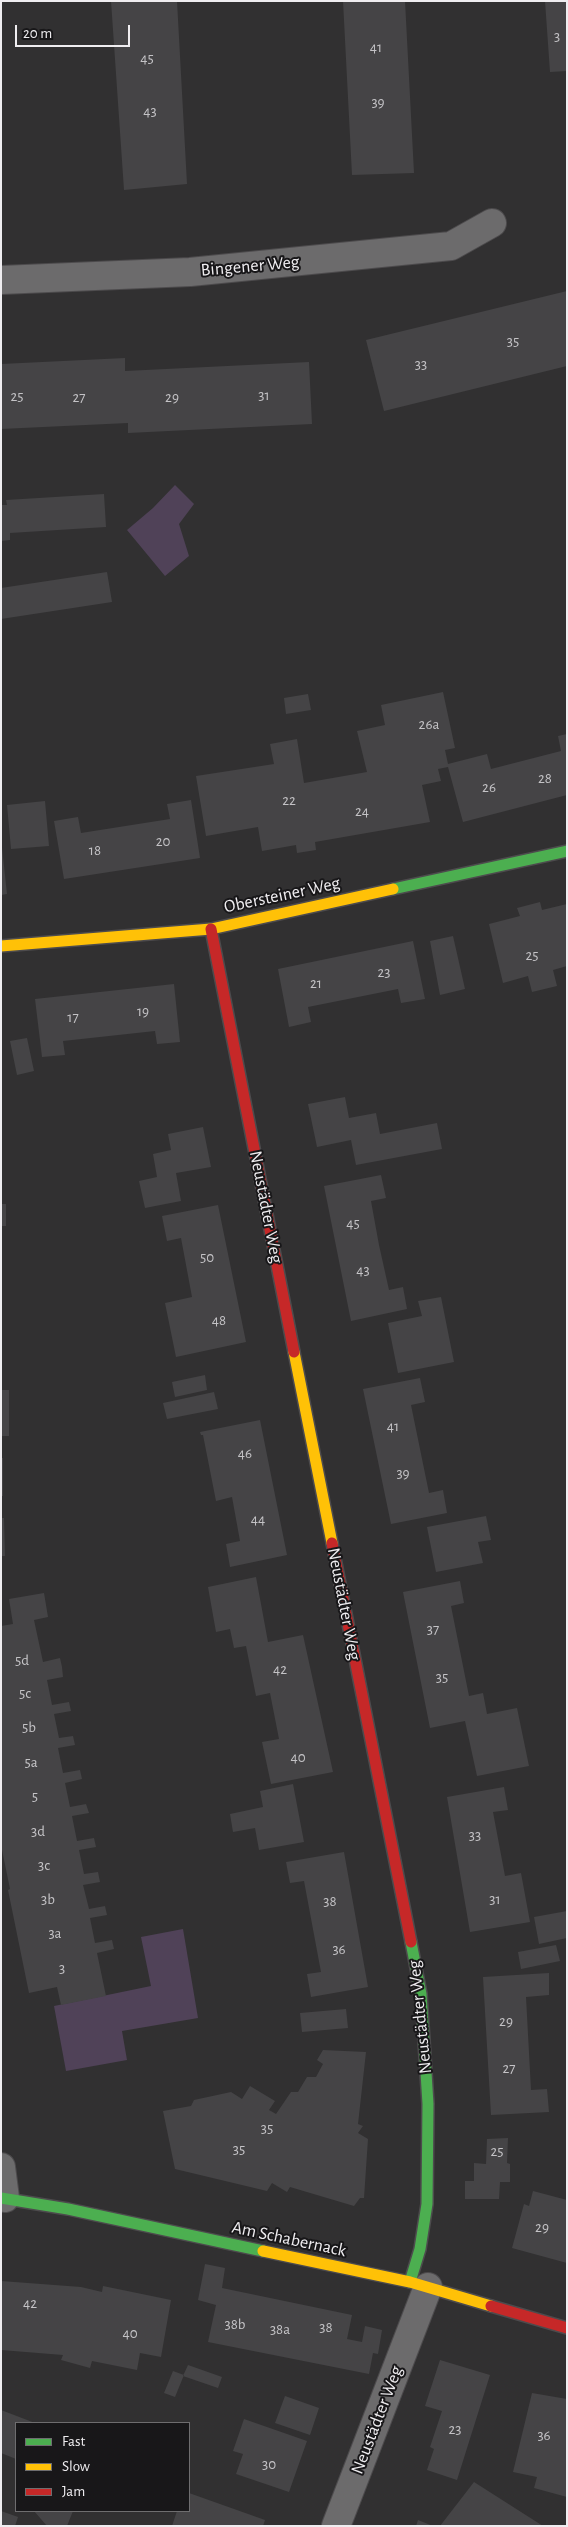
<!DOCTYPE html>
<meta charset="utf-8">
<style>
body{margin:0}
#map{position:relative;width:568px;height:2527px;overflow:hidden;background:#313031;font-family:"Alegreya Sans",sans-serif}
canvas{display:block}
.frame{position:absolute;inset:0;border:2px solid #efedf0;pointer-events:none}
.legend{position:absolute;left:15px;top:2422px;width:175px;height:90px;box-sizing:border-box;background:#181719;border:1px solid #6e6d6f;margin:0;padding:6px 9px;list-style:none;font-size:15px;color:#efedf0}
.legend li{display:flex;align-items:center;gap:10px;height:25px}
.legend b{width:25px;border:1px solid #6e6d6f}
.scale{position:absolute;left:15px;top:25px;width:115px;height:22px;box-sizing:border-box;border:2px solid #efedf0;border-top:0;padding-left:6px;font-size:15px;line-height:18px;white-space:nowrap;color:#efedf0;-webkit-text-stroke:4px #181719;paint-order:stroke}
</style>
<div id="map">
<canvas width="568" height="2527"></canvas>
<div class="frame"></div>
<ul class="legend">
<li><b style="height:6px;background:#4caf50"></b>Fast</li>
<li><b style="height:6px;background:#ffc107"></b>Slow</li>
<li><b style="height:6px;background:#c62828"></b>Jam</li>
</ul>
<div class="scale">20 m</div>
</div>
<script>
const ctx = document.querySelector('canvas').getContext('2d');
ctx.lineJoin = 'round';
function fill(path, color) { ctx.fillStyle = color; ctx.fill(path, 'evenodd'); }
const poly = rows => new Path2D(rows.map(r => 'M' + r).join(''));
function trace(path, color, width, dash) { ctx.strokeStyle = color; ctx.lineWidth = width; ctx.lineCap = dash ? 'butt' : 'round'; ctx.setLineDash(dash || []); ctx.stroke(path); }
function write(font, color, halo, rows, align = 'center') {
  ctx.font = font + ' "Alegreya Sans",sans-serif'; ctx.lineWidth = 4; ctx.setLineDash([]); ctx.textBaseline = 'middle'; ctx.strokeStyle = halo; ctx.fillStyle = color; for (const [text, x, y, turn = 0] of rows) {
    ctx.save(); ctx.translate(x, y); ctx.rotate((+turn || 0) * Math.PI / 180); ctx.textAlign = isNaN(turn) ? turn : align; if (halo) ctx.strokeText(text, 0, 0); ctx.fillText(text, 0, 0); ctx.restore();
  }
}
const green = poly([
 [175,485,194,504,179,524,189,556,165,576,127,530,153,508],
 [183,1929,198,2018,122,2031,127,2060,66,2071,54,2006,151,1986,141,1937]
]);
const building = poly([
 [111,1,177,1,187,184,124,190],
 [343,1,405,1,414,173,352,175],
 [545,1,567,1,567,71,550,72],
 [567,291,567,366,384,411,366,340],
 [125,358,125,371,309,362,312,424,128,433,128,423,1,429,1,364],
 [104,494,106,527,10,533,10,540,1,541,1,505,7,505,6,500],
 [107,572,112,602,1,619,1,588],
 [443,692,455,748,445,750,448,764,487,754,491,769,561,751,558,736,567,734,567,795,463,822,448,767,438,769,441,781,422,785,430,822,315,842,316,850,297,853,296,845,262,851,258,827,206,836,196,776,274,764,270,744,297,739,304,783,367,772,357,731,385,725,381,705],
 [308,694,311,710,286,714,284,698],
 [191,800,200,858,64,879,54,821,78,817,81,833,170,819,167,804],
 [45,801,49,846,11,849,7,805],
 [1,838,7,894,1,895],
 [540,902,542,910,567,904,567,966,553,970,557,986,532,992,528,976,503,983,489,924,520,916,517,908],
 [453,936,465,989,440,995,430,941],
 [413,941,425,999,401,1003,398,989,308,1007,311,1022,289,1027,278,969],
 [174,984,180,1042,157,1044,155,1031,63,1041,65,1055,42,1057,35,999],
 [27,1038,34,1071,17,1075,10,1041],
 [345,1097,349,1118,376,1113,380,1134,437,1123,442,1149,356,1165,351,1140,317,1147,308,1104],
 [203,1127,211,1167,176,1173,181,1201,145,1208,139,1181,157,1177,153,1154,171,1150,168,1134],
 [381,1175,386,1198,371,1201,379,1245,389,1290,403,1287,407,1309,351,1321,324,1186],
 [1,1204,6,1204,6,1226,1,1226],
 [218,1205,246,1342,176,1357,165,1303,192,1297,181,1238,167,1241,162,1216],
 [441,1297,454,1362,398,1373,388,1323,422,1316,418,1301],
 [205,1375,207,1390,175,1397,172,1382],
 [420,1378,425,1402,411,1405,429,1493,443,1490,447,1513,391,1524,363,1389],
 [1,1390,9,1390,9,1436,1,1436],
 [214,1392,218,1409,167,1419,163,1403],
 [260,1420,287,1555,230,1567,226,1544,240,1541,232,1497,216,1501,203,1435,201,1435,200,1432],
 [1,1458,3,1458,3,1496,1,1496],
 [486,1516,491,1540,478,1542,483,1563,436,1572,427,1527],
 [1,1518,4,1518,5,1556,1,1556],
 [256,1577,268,1642,303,1635,333,1772,271,1784,262,1742,279,1739,270,1693,256,1696,246,1646,234,1648,230,1629,216,1632,208,1587],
 [460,1581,464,1603,451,1606,469,1696,483,1693,487,1714,517,1708,529,1766,477,1776,465,1721,430,1728,403,1592],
 [44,1593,48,1617,34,1620,43,1662,60,1658,62,1667,63,1677,47,1680,52,1705,69,1702,71,1711,54,1714,59,1738,73,1736,75,1745,58,1748,63,1773,80,1770,82,1779,65,1783,70,1807,86,1804,89,1813,72,1816,77,1841,94,1838,96,1847,79,1850,84,1874,98,1872,100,1882,83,1885,89,1909,105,1906,107,1915,90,1918,95,1943,112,1940,114,1949,97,1953,106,1996,61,2005,57,1987,29,1993,8,1890,10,1889,1,1845,1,1626,13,1624,9,1599],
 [293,1784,304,1842,259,1850,255,1828,233,1832,230,1814,263,1807,260,1791],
 [504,1787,508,1810,493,1812,505,1876,521,1873,530,1922,470,1932,447,1797],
 [344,1852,368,1987,311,1997,307,1974,321,1972,304,1881,290,1883,286,1862],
 [567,1911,567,1938,539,1944,534,1917],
 [556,1945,560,1961,521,1969,518,1952],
 [549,1973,549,1995,526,1997,531,2090,547,2089,549,2112,491,2115,483,1977],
 [346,2009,348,2028,302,2032,300,2013],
 [323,2050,366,2052,358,2124,363,2126,358,2133,368,2139,364,2198,360,2198,354,2206,290,2187,287,2192,272,2183,267,2191,175,2169,163,2111,191,2106,194,2100,231,2092,242,2099,250,2086,275,2101,269,2110,276,2114,291,2092,298,2092,307,2077,316,2077,323,2064,317,2060],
 [508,2138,507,2163,510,2164,510,2182,500,2182,499,2199,465,2199,465,2181,474,2181,474,2163,486,2164,487,2139],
 [533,2191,567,2200,567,2263,512,2248,524,2204,529,2206],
 [205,2264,225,2268,222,2288,352,2315,347,2339,362,2342,365,2326,382,2330,378,2354,373,2353,369,2374,208,2342,216,2305,198,2300],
 [1,2281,81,2287,102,2292,103,2286,171,2300,161,2357,140,2353,137,2370,92,2361,90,2368,61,2360,63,2355,1,2350],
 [440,2360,490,2375,457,2480,427,2470,434,2449,430,2447,442,2411,425,2406],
 [188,2365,222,2377,218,2388,183,2376],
 [173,2371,184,2375,175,2397,164,2393],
 [532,2393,567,2399,567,2497,534,2488,537,2477,513,2472],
 [285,2396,319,2408,310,2435,275,2423],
 [1,2410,35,2423,16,2423,16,2459,1,2453],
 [244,2419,307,2441,289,2492,236,2474,243,2454,233,2451],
 [474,2482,543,2526,440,2526],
 [189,2493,265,2520,263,2526,172,2526,177,2511,189,2511],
 [1,2511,18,2517,15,2526,1,2526],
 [34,2511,73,2511,67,2526,47,2526],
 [418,2520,433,2526,416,2526]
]);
const street = poly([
 [1,280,190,272,451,246,492,223],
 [1,2167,5,2198],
 [336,2526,428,2287]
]);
const fast = poly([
 [393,889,567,851],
 [1,2198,68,2209,263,2251],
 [410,2282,420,2249,427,2204,428,2104,421,1994,411,1942]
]);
const slow = poly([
 [1,946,211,929,393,889],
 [294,1352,332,1543],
 [263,2251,410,2282,491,2306]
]);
const jam = poly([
 [211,929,294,1352],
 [332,1543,411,1942],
 [491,2306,567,2328]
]);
const numberNames = [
 ["3",557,36],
 ["41",376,47],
 ["45",147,58],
 ["39",378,102],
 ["43",150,111],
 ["35",513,341],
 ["33",421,364],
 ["31",264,395],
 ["25",17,396],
 ["27",79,397],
 ["29",172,397],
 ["26a",429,724],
 ["28",545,778],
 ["26",489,787],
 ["22",289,800],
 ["24",362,811],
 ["20",163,841],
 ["18",95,850],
 ["25",532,955],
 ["23",384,972],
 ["21",316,983],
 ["19",143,1011],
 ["17",73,1017],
 ["45",353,1223],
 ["50",207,1257],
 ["43",363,1270],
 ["48",219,1320],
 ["41",393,1426],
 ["46",245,1453],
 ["39",403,1473],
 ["44",258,1519],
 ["37",433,1629],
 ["5d",22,1660],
 ["42",280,1669],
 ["35",442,1677],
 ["5c",25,1693],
 ["5b",29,1727],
 ["40",298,1757],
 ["5a",31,1762],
 ["5",35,1796],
 ["3d",38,1831],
 ["33",475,1835],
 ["3c",44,1865],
 ["3b",48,1899],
 ["31",495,1899],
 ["38",330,1901],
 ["3a",55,1933],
 ["36",339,1949],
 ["3",62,1968],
 ["29",506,2021],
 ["27",509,2068],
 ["35",267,2128],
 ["35",239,2149],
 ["25",497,2151],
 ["29",542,2227],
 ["42",30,2303],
 ["38b",235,2324],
 ["38",326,2327],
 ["38a",280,2329],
 ["40",130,2333],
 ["23",455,2429],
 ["36",544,2435],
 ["30",269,2464]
];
const streetNames = [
 ["Bingener Weg",250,266,-5],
 ["Obersteiner Weg",282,895,-12],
 ["Neustädter Weg",266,1207,79],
 ["Neustädter Weg",344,1604,79],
 ["Neustädter Weg",420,2017,-96],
 ["Am Schabernack",289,2239,12],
 ["Neustädter Weg",377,2420,-69]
];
fill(green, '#504258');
fill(building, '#454446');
trace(street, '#4d4b4d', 30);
trace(fast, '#4d4b4d', 14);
trace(slow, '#4d4b4d', 14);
trace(jam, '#4d4b4d', 14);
trace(street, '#6c6b6c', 28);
trace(fast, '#4caf50', 11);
trace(slow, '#ffc107', 11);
trace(jam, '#c62828', 11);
write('15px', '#c4c3c6', null, numberNames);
write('18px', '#efedf0', '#181719', streetNames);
</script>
